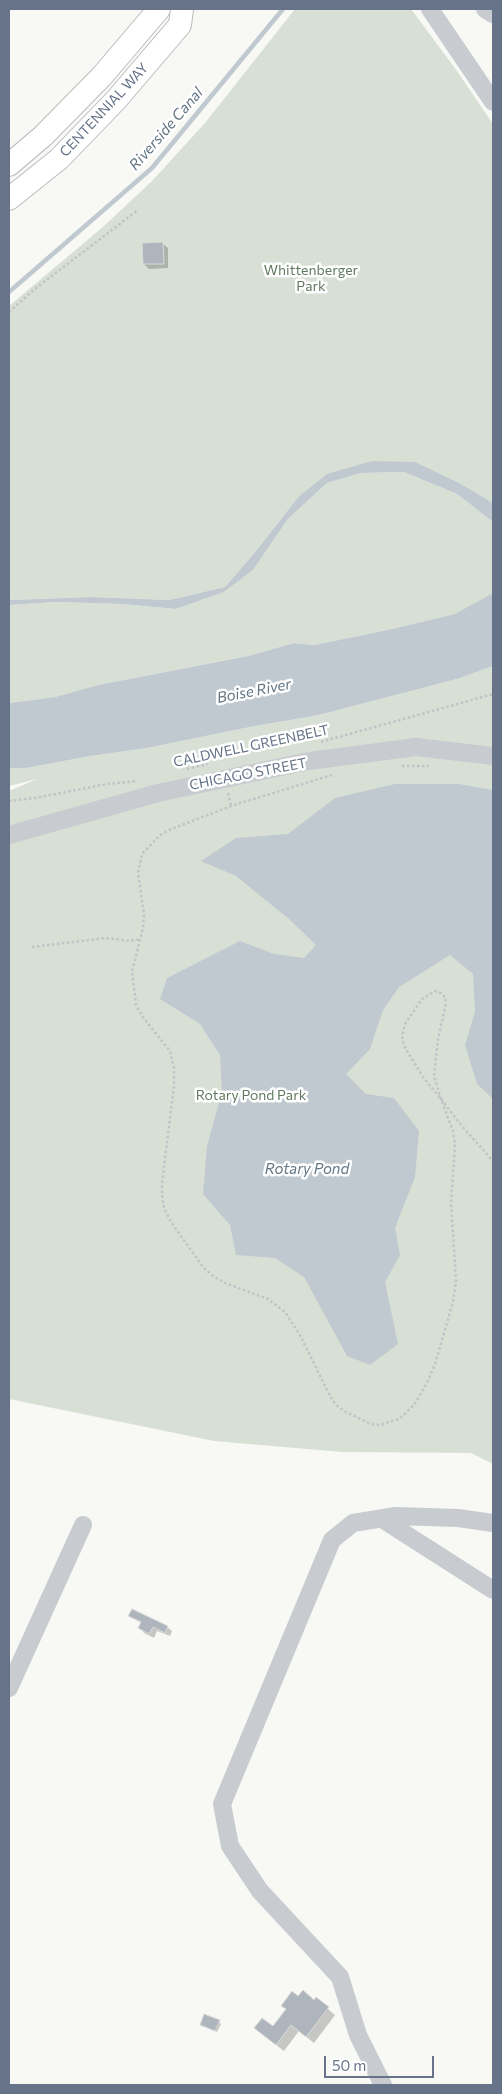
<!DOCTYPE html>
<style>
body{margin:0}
#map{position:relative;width:502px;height:2094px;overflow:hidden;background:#f8f8f5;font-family:Commissioner,sans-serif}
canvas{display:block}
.frame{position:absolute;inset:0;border:10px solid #667388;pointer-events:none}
.scale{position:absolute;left:324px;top:2056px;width:110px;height:22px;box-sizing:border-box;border:2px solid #667388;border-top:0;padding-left:6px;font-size:15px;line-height:18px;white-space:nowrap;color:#667388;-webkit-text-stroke:4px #fff;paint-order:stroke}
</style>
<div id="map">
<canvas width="502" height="2094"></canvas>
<div class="frame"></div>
<div class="scale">50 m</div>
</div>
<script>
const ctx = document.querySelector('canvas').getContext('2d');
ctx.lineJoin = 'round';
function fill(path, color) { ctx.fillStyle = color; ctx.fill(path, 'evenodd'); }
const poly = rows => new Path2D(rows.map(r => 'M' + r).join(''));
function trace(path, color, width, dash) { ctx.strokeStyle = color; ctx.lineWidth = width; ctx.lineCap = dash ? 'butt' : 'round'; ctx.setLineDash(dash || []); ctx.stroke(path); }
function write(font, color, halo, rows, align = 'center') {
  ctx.font = font + ' Commissioner,sans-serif'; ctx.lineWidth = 5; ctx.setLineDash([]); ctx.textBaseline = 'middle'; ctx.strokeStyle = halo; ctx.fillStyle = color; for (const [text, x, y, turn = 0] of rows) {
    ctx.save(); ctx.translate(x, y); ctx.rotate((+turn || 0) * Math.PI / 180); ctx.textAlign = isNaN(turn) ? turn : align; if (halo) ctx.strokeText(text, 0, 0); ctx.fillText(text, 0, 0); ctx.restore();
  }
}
const green = poly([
 [295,9,411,9,457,71,493,124,493,503,415,462,327,474,299,496,256,551,225,587,169,600,91,597,9,600,9,306,104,226,152,181,205,123],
 [404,472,457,494,493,522,493,593,491,595,456,614,392,629,314,645,294,643,248,656,98,685,55,697,9,703,9,605,56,602,121,604,176,609,224,592,253,570,288,519,327,483,361,473],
 [493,666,493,1464,471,1453,342,1452,214,1441,9,1399,9,791,37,779,9,786,9,768,26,768,91,756,147,748,250,727,319,715,457,679]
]);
const water = poly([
 [372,461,415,462,459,483,493,503,493,522,457,494,404,472,361,473,327,483,288,519,253,570,224,592,176,609,121,604,56,602,9,605,9,600,91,597,169,600,225,587,256,551,299,496,327,474],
 [493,593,493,666,457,679,319,715,250,727,147,748,91,756,26,768,9,768,9,703,55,697,98,685,248,656,294,643,314,645,392,629,455,614],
 [395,784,459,784,493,790,493,1099,477,1084,465,1045,475,1012,473,974,450,955,399,987,383,1010,370,1049,346,1074,366,1094,394,1098,419,1131,415,1177,395,1228,400,1255,385,1282,398,1344,370,1365,347,1356,304,1277,275,1258,236,1255,230,1225,203,1194,207,1146,222,1092,220,1055,200,1024,160,999,167,978,240,941,274,954,304,958,316,945,289,919,236,876,201,861,236,838,288,834,335,798]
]);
const shadow = poly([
 [163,244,168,248,168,268,149,269,144,264],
 [130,1615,167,1627,172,1631,170,1636,157,1631,154,1638,144,1633,140,1628,142,1623,134,1620,146,1625],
 [299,1998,314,2001,316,1999,335,2015,314,2043,299,2031,284,2051,263,2035,273,2028],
 [219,2022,221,2024,217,2032,201,2025]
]);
const stream = poly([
 [9,292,152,168,283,9]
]);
const building = poly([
 [163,242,164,264,143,264,142,243,163,242],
 [132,1609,168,1626,165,1633,153,1627,149,1634,138,1628,141,1622,128,1616,132,1609],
 [303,1990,314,2000,316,1997,329,2007,306,2037,291,2025,276,2045,254,2028,262,2018,273,2026,286,2009,281,2006,292,1991,298,1996,303,1990],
 [204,2014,220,2020,215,2031,200,2025,204,2014]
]);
const path = poly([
 [9,312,36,288,138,210],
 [321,742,493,694],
 [402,766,429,766],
 [187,769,208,764],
 [332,775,231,806,169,830,159,836,142,854,138,873,144,915,143,928,132,972,136,1005,142,1016,170,1051,174,1068,174,1086,162,1183,162,1195,164,1208,171,1222,203,1267,213,1276,225,1283,268,1299,285,1312,300,1335,330,1396,336,1405,346,1412,371,1424,380,1425,399,1419,414,1405,427,1383,435,1364,453,1302,456,1281,451,1203,455,1144,453,1131,441,1099,434,1076,438,1039,446,1004,445,997,441,993,435,991,422,999,405,1024,402,1036,404,1046,423,1077,441,1099,461,1125,493,1161],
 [228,793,231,806],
 [9,801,35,798,107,784,137,781],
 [32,947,106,938,130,941,141,939]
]);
const minor = poly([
 [430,9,493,102],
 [485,9,493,14],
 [9,835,158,793,309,761,416,747,493,756],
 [382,1519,493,1590],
 [9,1688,83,1525],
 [383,2085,358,2035,340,1977,260,1891,230,1846,222,1804,332,1540,353,1523,396,1516,458,1518,493,1523]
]);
const major = poly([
 [9,165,43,136,102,76,159,9],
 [9,199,59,159,116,100,180,25,182,9]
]);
const streetNames = [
 ["CENTENNIAL WAY",104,110,-47],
 ["CALDWELL GREENBELT",251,746,-12],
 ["CHICAGO STREET",248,774,-11]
];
const parkNames = [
 ["Whittenberger",311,270],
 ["Park",311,286],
 ["Rotary Pond Park",251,1095]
];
const waterNames = [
 ["Riverside Canal",166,129,-49],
 ["Boise River",254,691,-11],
 ["Rotary Pond",307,1169]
];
fill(green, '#d8e0d6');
fill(water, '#c0c9cf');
fill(shadow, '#0003');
trace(stream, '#c0c9cf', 4.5);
fill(building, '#afb5bd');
trace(building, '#dadad8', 1);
trace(major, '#b9bcc1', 24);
trace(path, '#c2c3c6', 2.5, [2.5, 2.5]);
trace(minor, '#c8cbcf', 18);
trace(major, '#fff', 22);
write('14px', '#667388', '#fff', streetNames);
write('14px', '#627a61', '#fff', parkNames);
write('italic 15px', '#627583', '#fff', waterNames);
</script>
